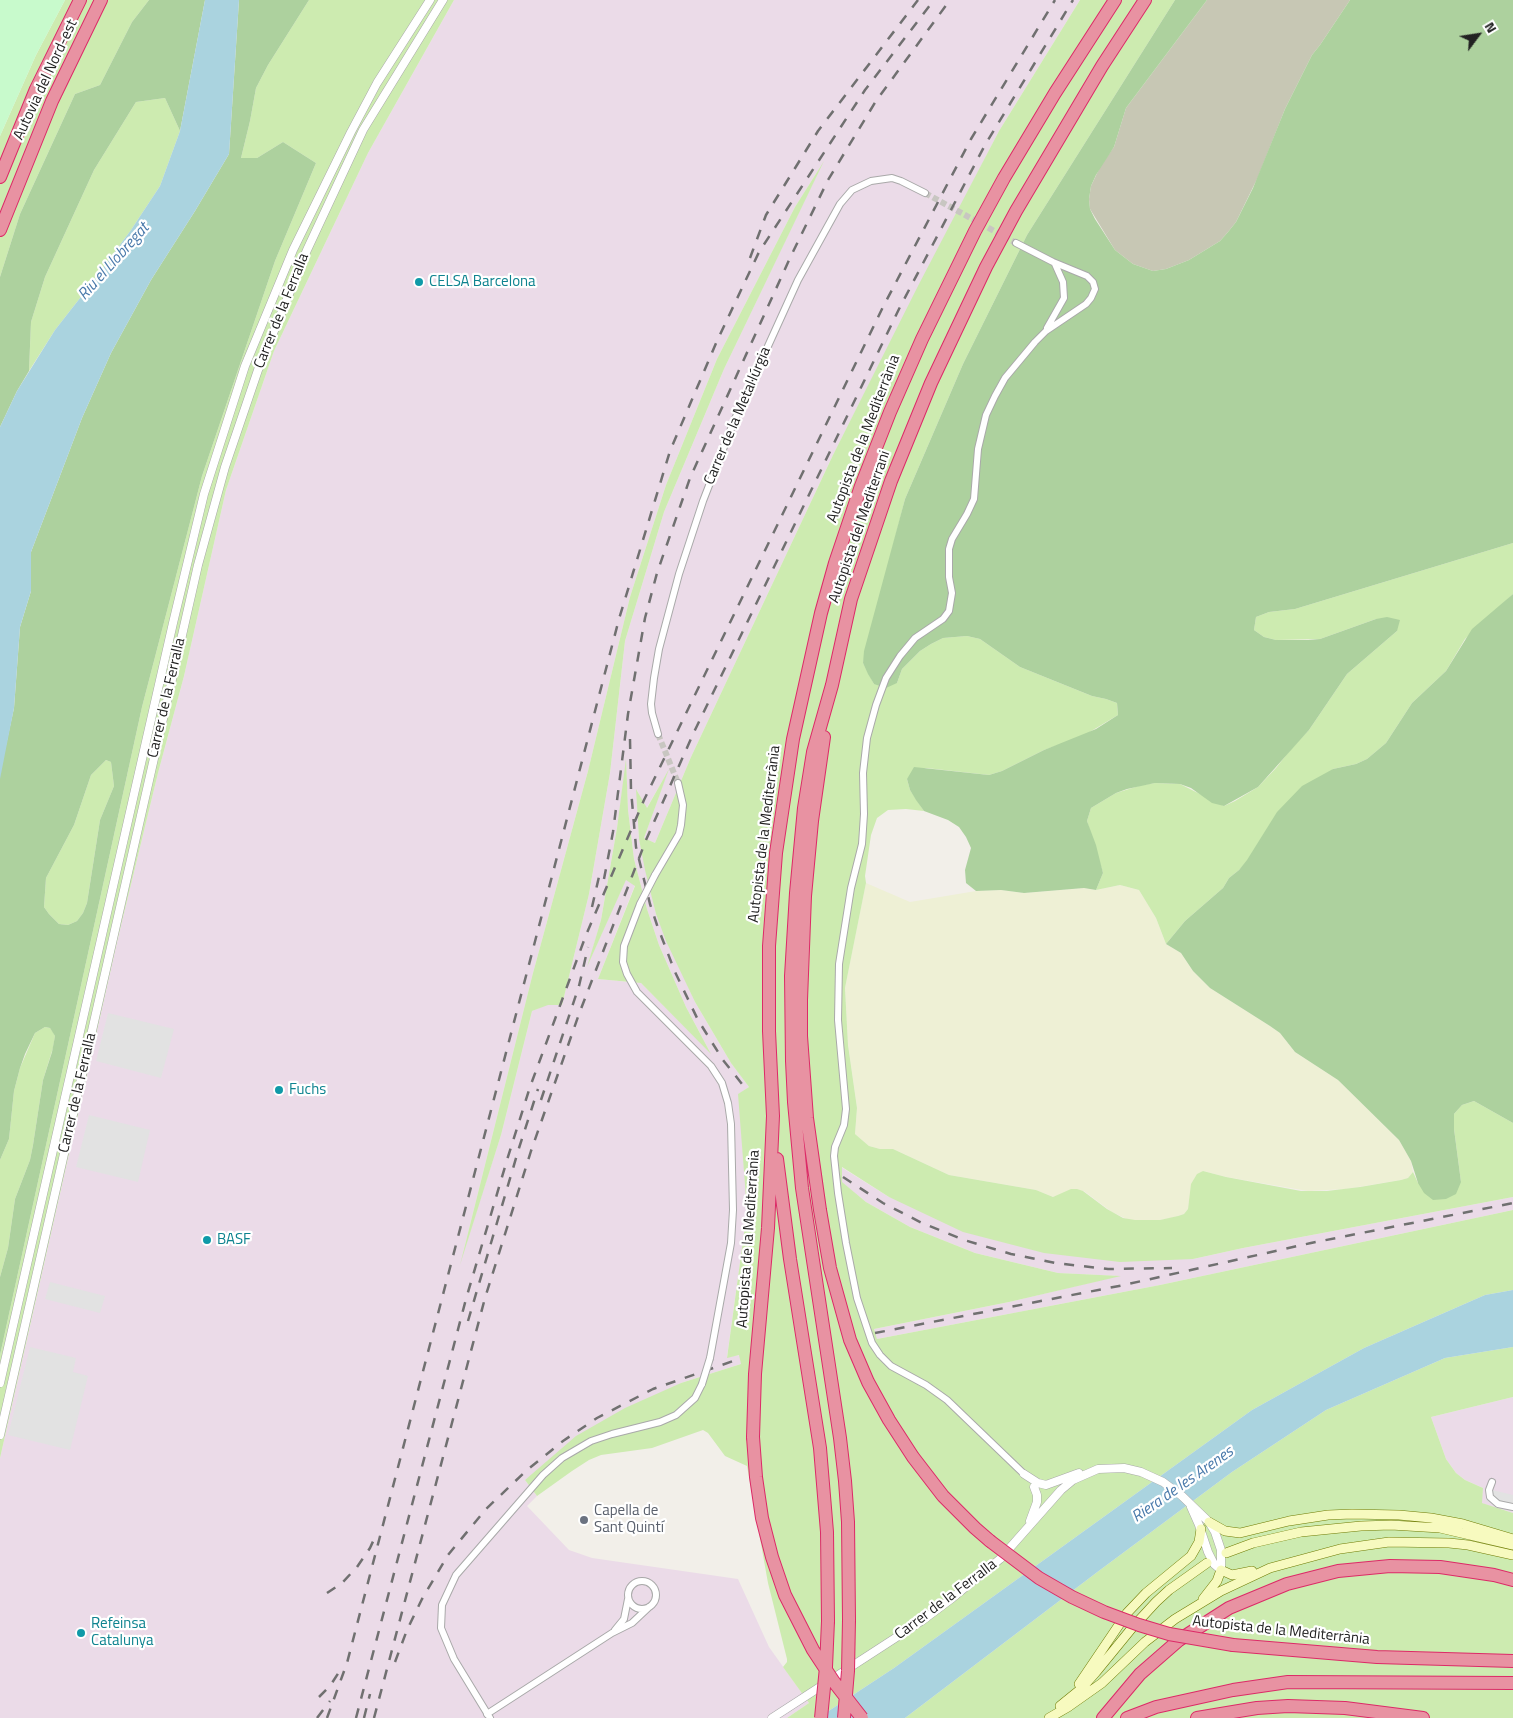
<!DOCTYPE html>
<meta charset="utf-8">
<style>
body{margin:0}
#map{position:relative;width:1513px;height:1718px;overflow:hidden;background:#f2efe9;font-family:"Titillium Web",sans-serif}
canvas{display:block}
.north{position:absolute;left:1453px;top:10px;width:50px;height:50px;-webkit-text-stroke:4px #fff;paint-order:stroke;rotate:59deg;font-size:14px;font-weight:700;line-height:20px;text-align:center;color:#222}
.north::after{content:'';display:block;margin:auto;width:18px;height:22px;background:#222;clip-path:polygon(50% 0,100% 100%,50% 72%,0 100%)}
</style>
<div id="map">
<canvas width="1513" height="1718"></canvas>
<div class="north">N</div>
</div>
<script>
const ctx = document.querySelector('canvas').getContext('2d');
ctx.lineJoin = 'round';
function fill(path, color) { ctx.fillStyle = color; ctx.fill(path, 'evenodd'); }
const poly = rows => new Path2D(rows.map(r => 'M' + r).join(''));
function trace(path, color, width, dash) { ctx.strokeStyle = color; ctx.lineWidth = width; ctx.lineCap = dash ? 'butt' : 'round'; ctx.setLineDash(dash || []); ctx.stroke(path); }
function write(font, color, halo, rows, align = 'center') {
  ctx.font = font + ' "Titillium Web",sans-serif'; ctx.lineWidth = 4.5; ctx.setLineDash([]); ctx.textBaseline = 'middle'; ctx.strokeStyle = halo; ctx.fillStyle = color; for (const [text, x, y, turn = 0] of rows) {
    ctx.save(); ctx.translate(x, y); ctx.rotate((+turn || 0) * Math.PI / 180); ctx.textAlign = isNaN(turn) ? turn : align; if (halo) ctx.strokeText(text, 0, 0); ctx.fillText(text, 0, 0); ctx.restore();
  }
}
const industrial = poly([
 [454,0,1080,0,999,131,833,455,691,757,655,843,644,838,667,773,646,809,637,790,639,839,656,914,695,1002,731,1063,749,1087,739,1094,747,1211,727,1357,740,1355,741,1364,681,1383,525,1480,537,1496,527,1506,569,1550,592,1558,738,1579,769,1647,809,1703,787,1718,0,1718,0,1458,118,938,158,773,184,676,226,490,274,351,368,153],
 [821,166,724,369,664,512,625,641,610,773,589,894,562,1005,548,1004,532,1011,501,1135,463,1253,533,973,588,771,630,597,666,485,717,359,795,207],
 [626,766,628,810,634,859,647,909,659,945,686,1007,710,1052,641,983,598,979,635,885,626,879,589,962,601,920,617,828],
 [841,1167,889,1197,1193,1259,1243,1248,1513,1197,1513,1210,1160,1285,877,1339,874,1329,1009,1302,1118,1276,1058,1273,975,1253,910,1227,866,1202,841,1182],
 [1513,1397,1513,1513,1481,1503,1483,1488,1465,1480,1456,1473,1446,1459,1431,1417]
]);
const construction = poly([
 [1207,0,1350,0,1320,45,1312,55,1285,109,1258,177,1236,222,1228,232,1220,241,1189,260,1166,269,1153,271,1133,264,1115,250,1090,209,1089,199,1091,186,1101,165,1114,147,1126,108]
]);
const farmland = poly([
 [866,883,910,902,976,891,1001,890,1024,893,1084,888,1096,890,1120,885,1139,890,1156,918,1166,944,1181,953,1193,971,1210,988,1270,1026,1280,1033,1295,1052,1338,1080,1399,1140,1411,1161,1413,1172,1408,1178,1401,1180,1346,1189,1308,1191,1226,1177,1203,1171,1189,1202,1188,1209,1184,1214,1172,1218,1160,1220,1129,1220,1112,1212,1084,1191,1053,1197,1036,1190,949,1175,893,1149,880,1149,869,1146,855,1134,857,1108,848,1045,845,988]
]);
const grass = poly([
 [65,0,149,0,132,22,100,85,75,94,20,214,0,277,0,136,36,55],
 [309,0,454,0,368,153,274,351,226,490,184,676,158,773,118,938,0,1458,0,1355,142,707,202,476,275,261,316,163,283,142,257,158,241,158,250,121,256,88,268,65],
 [1080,0,1175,0,1027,235,963,364,905,499,863,663,874,684,897,683,902,669,920,651,931,644,943,638,967,636,980,639,1020,667,1092,696,1106,699,1117,703,1118,715,1083,736,1044,750,1002,771,989,775,926,768,907,779,910,790,924,811,906,809,888,810,877,818,871,835,865,876,866,883,845,988,848,1045,857,1108,855,1134,869,1146,880,1149,893,1149,949,1175,1036,1190,1053,1197,1071,1189,1077,1189,1083,1191,1107,1209,1123,1218,1135,1220,1160,1220,1178,1216,1184,1214,1188,1209,1191,1184,1197,1174,1203,1171,1226,1177,1301,1191,1327,1191,1360,1187,1401,1180,1408,1178,1413,1172,1418,1183,1461,1182,1454,1129,1454,1114,1462,1105,1474,1101,1513,1123,1513,1197,1243,1248,1193,1259,1120,1262,1044,1253,963,1232,889,1197,842,1167,842,1182,866,1202,910,1227,975,1253,1058,1273,1121,1276,1009,1302,874,1329,877,1339,1160,1285,1513,1210,1513,1290,1485,1295,1364,1348,1252,1410,894,1668,818,1718,787,1718,809,1703,783,1667,787,1662,787,1659,768,1583,747,1466,725,1456,708,1433,703,1430,652,1448,601,1455,589,1460,572,1471,537,1496,525,1480,576,1436,625,1408,681,1383,741,1364,739,1355,727,1358,747,1211,738,1094,749,1087,731,1063,695,1002,666,941,656,914,645,870,639,839,636,789,647,808,669,769,644,838,655,843,691,757,833,455,919,284,999,131],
 [165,98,180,131,160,186,131,230,91,284,55,330,29,371,31,322,45,277,94,170,136,102],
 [824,161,724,369,664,512,625,641,610,773,589,894,562,1005,548,1005,532,1011,501,1135,460,1265,533,973,588,771,630,597,666,485,717,359,795,207],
 [1513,543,1513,594,1465,639,1446,671,1412,703,1386,743,1367,759,1356,764,1333,769,1239,870,1229,878,1223,888,1185,921,1166,944,1156,918,1139,890,1120,885,1096,890,1103,873,1087,821,1091,808,1116,793,1142,785,1155,783,1180,784,1224,806,1235,801,1258,787,1276,768,1291,749,1309,730,1347,674,1397,631,1376,619,1320,639,1276,640,1264,637,1254,630,1256,617,1269,612,1295,609],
 [626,759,628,810,634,859,647,909,659,945,686,1007,711,1054,641,983,598,979,635,886,626,880,587,967,601,920,617,828],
 [106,760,111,762,114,786,100,820,87,903,83,913,77,921,68,925,59,924,49,914,44,907,46,878,74,825,91,775],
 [45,1027,50,1028,53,1032,55,1036,53,1048,43,1080,33,1145,30,1160,15,1199,8,1248,0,1277,0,1160,9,1139,14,1091,20,1068,35,1033],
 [1513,1347,1513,1397,1431,1417,1446,1459,1456,1473,1465,1480,1483,1488,1482,1503,1513,1513,1513,1718,905,1718,1100,1570,1232,1472,1326,1410,1445,1358]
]);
const forest = poly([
 [149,0,205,0,180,131,165,98,136,102,94,170,45,277,31,322,29,371,17,391,0,427,0,277,20,214,75,94,100,85,132,22],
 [239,0,309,0,268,65,256,88,250,121,241,158,257,158,283,142,316,163,275,261,202,476,142,707,0,1355,0,1277,8,1248,15,1199,30,1160,33,1145,43,1080,52,1052,55,1036,50,1028,45,1027,35,1033,25,1054,20,1068,14,1091,9,1139,0,1160,0,773,14,708,20,627,31,591,31,552,82,418,111,353,151,280,195,211,229,154],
 [106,760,111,762,114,786,100,820,87,903,83,913,77,921,68,925,59,924,49,914,44,907,46,878,74,825,91,775],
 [1175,0,1207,0,1126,108,1114,147,1096,175,1091,186,1089,199,1090,209,1095,219,1115,250,1133,264,1153,271,1166,269,1189,260,1220,241,1228,232,1236,222,1253,188,1285,109,1312,55,1320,45,1350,0,1513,0,1513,543,1295,609,1269,612,1256,617,1254,630,1264,637,1276,640,1308,640,1320,639,1376,619,1387,617,1400,620,1397,631,1347,674,1309,730,1258,787,1224,806,1212,803,1191,788,1180,784,1155,783,1127,789,1116,793,1091,808,1087,821,1096,845,1103,873,1096,890,1084,888,1024,893,1001,890,976,891,966,883,965,870,971,848,966,837,959,827,948,820,924,811,916,800,910,790,907,779,914,767,989,775,1002,771,1044,750,1096,729,1118,715,1117,703,1106,699,1092,696,1020,667,980,639,967,636,943,638,931,644,920,651,902,669,897,683,886,688,874,684,868,674,863,663,864,651,905,499,963,364,1027,235],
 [1513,594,1513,1123,1474,1101,1462,1105,1454,1114,1454,1129,1461,1182,1456,1194,1446,1199,1433,1200,1424,1193,1418,1183,1411,1161,1399,1140,1338,1080,1295,1052,1280,1033,1270,1026,1210,988,1193,971,1181,953,1166,944,1185,921,1223,888,1229,878,1239,870,1247,860,1277,812,1302,786,1333,769,1356,764,1367,759,1386,743,1412,703,1446,671,1472,629]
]);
const park = poly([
 [0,0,65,0,36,55,0,136]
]);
const parking = poly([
 [108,1013,174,1029,161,1078,96,1061],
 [89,1115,150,1130,138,1182,76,1167],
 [50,1282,105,1296,100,1313,45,1299],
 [30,1347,76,1358,73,1372,88,1376,70,1450,8,1435],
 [1488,1489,1513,1495,1513,1510,1486,1501]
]);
const water = poly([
 [205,0,239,0,229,154,195,211,151,280,111,353,82,418,31,552,31,591,20,627,14,708,0,779,0,427,17,391,55,330,91,284,131,230,160,186,180,131],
 [1513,1290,1513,1347,1445,1358,1326,1410,1232,1472,1100,1570,905,1718,818,1718,894,1668,1252,1410,1364,1348,1485,1295]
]);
const minorTunnel = poly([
 [925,193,1016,243],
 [658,734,678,783]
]);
const minor = poly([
 [1016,243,1053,262,1087,276,1093,282,1095,289,1091,298,1086,304,1046,331,1035,342,1005,378,995,396,986,415,978,449,974,499,967,514,952,539,949,549,949,577,952,593,949,611,943,619,915,638,900,656,886,678,876,705,867,738,863,773,864,814,862,844,851,888,839,964,838,1020,846,1109,844,1125,835,1147,834,1156,838,1193,846,1243,857,1298,872,1343,880,1355,891,1366,926,1385,947,1400,1024,1474],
 [1047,328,1064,298,1063,282,1055,264],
 [658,734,652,713,651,704,654,678,659,649,679,574,703,501,734,421,798,280,840,204,852,190,871,181,892,178,901,181,925,193],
 [655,875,679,834,681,825,683,805,678,783],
 [640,904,624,946,623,962,627,974,637,992,711,1066,722,1083,728,1103,731,1124,733,1210,731,1243,710,1358],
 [1492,1482,1489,1490,1490,1497,1498,1504,1513,1507],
 '628 1595a14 14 0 1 1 28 0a14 14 0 1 1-28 0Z',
 [615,1630,624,1619,628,1599],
 [487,1714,612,1633,632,1623,649,1607],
 [490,1718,454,1659,441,1628,442,1605,456,1575,543,1475,562,1458,591,1441,612,1434,660,1422,676,1415,695,1398,702,1384]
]);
const tertiary = poly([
 [0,1383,173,623,204,494,245,366,293,250,351,132,377,83,430,0],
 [0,1435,198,565,225,467,258,370,307,250,363,130,443,0],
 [1024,1474,1038,1483,1046,1485,1079,1473],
 [1191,1507,1199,1525,1208,1552,1214,1564,1221,1570],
 [1030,1521,1037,1502,1037,1495,1034,1487],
 [772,1718,923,1620,951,1599,1000,1559,1061,1490,1073,1480,1098,1469,1124,1468,1141,1472,1163,1482,1182,1496,1209,1522,1215,1532,1221,1550,1221,1570]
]);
const secondary = poly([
 [1209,1522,1225,1531,1240,1533,1289,1521,1328,1515,1352,1514,1399,1515,1431,1518,1463,1524,1513,1539],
 [1226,1553,1253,1543,1301,1532,1361,1526,1391,1525,1440,1528,1513,1545],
 [1203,1599,1217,1581,1221,1570,1232,1575,1252,1571],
 [1079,1684,1127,1613,1146,1593,1191,1556,1199,1542,1201,1529],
 [1060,1706,1081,1689,1096,1672,1132,1628,1156,1602,1169,1590,1207,1563],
 [1049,1718,1068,1707,1102,1683,1145,1642,1175,1619,1221,1591,1270,1568,1340,1549,1389,1542,1449,1543,1468,1545,1513,1555]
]);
const motorway = poly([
 [0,177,36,89,80,0],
 [0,230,52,101,101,0],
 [824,737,812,821,805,896,801,1000,801,1036,807,1118,820,1210,830,1268,850,1340,868,1382,889,1420,913,1457,943,1496,975,1528,990,1541],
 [777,1159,790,1259,820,1448,827,1532,828,1621],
 [753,1437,755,1374,768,1228,773,1116,769,1031,769,946,776,853,793,739,821,613,835,563,861,486,890,412,922,339,975,231,1004,178,1055,93,1115,0],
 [849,1620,848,1522,845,1481,840,1438,802,1188,794,1102,792,1061,791,976,796,893,804,808,813,752,832,685,851,599,891,481,931,383,986,267,1016,211,1102,66,1145,0],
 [1233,1645,1377,1657,1513,1661],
 [1103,1718,1140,1674,1179,1640,1229,1608,1287,1584,1338,1571,1390,1566,1440,1567,1494,1575,1513,1580],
 [1127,1718,1156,1707,1233,1690,1288,1682,1513,1683],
 [1197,1718,1257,1708,1288,1706,1345,1708,1423,1718]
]);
const rail = poly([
 [750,258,766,215,818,131,918,0],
 [630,739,631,790,636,847,650,904,657,925,675,972,698,1020,723,1060,746,1089],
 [604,879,613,832,628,714,645,618,657,573,690,478,790,258,828,180,876,101,950,0],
 [592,907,601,868],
 [541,1100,579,986,588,947],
 [843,1177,883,1203,922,1223,964,1240,1011,1254,1055,1263,1108,1269,1172,1268],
 [468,1321,519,1148,538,1089],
 [875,1333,1124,1285,1311,1243,1513,1203],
 [327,1593,342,1583,357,1567,370,1548,376,1535],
 [395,1662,407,1630,422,1599,448,1555,486,1509,527,1470,563,1441,597,1418,653,1389,739,1359],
 [319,1697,330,1686,341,1669],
 [317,1718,330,1701],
 [327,1718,347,1663,619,619,670,451,717,341,759,252,865,90,934,0],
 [356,1718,466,1299,507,1160,530,1087,586,935,644,800,883,307,971,139,1055,0],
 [364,1718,370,1694],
 [374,1718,485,1298,531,1151,579,1014,646,840,694,732,899,309,985,145,1073,0]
]);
const minorBridge = poly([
 [640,904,655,875],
 [702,1384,710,1358]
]);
const motorwayBridge = poly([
 [753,1437,756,1477,762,1518,772,1557,785,1595,813,1650,834,1682,862,1718],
 [990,1541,1039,1578,1072,1597,1104,1612,1139,1625,1169,1634,1233,1645],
 [821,1718,826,1667,828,1621],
 [844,1718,848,1671,849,1620]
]);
const markers = [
 [419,282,5,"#0f9aa8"],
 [279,1090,5,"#0f9aa8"],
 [207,1240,5,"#0f9aa8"],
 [584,1520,5,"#6b7280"],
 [81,1633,5,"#0f9aa8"]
];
const streetNames = [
 ["Autovia del Nord-est",46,80,-65],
 ["Carrer de la Ferralla",282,311,-68],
 ["Carrer de la Metal·lúrgia",738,416,-67],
 ["Autopista de la Mediterrània",864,439,-69],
 ["Autopista del Mediterrani",860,527,-71],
 ["Carrer de la Ferralla",167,698,-77],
 ["Autopista de la Mediterrània",765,834,-83],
 ["Carrer de la Ferralla",78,1093,-77],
 ["Autopista de la Mediterrània",749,1239,-86],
 ["Carrer de la Ferralla",946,1600,-37],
 ["Autopista de la Mediterrània",1281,1631,6]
];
const cultureNames = [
 ["CELSA Barcelona",429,282],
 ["Fuchs",289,1090],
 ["BASF",217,1240],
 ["Refeinsa",91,1624],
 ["Catalunya",91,1641]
];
const worshipNames = [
 ["Capella de",594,1511],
 ["Sant Quintí",594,1528]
];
const waterNames = [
 ["Riu el Llobregat",114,262,-48],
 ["Riera de les Arenes",1183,1485,-35]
];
fill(industrial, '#ebdbe8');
fill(construction, '#c7c7b4');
fill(farmland, '#eef0d5');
fill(grass, '#cdebb0');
fill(forest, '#add19e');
fill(park, '#c8facc');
fill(parking, '#e2e2e2');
fill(water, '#aad3df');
trace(minorTunnel, '#c8c6c1', 6, [6, 3]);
trace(minor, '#a9a9a9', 8);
trace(tertiary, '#a9a9a9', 9);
trace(secondary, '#707d05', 10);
trace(motorway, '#dc2a67', 14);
trace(minor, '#fff', 6);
trace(tertiary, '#fff', 8);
trace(secondary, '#f7fabf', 9);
trace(motorway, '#e892a2', 12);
trace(rail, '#707070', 2.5, [10, 10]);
trace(minorBridge, '#a9a9a9', 8, []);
trace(motorwayBridge, '#dc2a67', 14, []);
trace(minorBridge, '#fff', 6);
trace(motorwayBridge, '#e892a2', 12);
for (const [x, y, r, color] of markers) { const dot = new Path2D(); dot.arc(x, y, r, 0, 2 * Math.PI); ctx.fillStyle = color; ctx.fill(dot); trace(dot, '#fff', 2); }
write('15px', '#222', '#fff', streetNames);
write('15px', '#0d838f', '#fff', cultureNames, 'left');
write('15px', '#5b616d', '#fff', worshipNames, 'left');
write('italic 16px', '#4a7aab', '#fff', waterNames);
</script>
